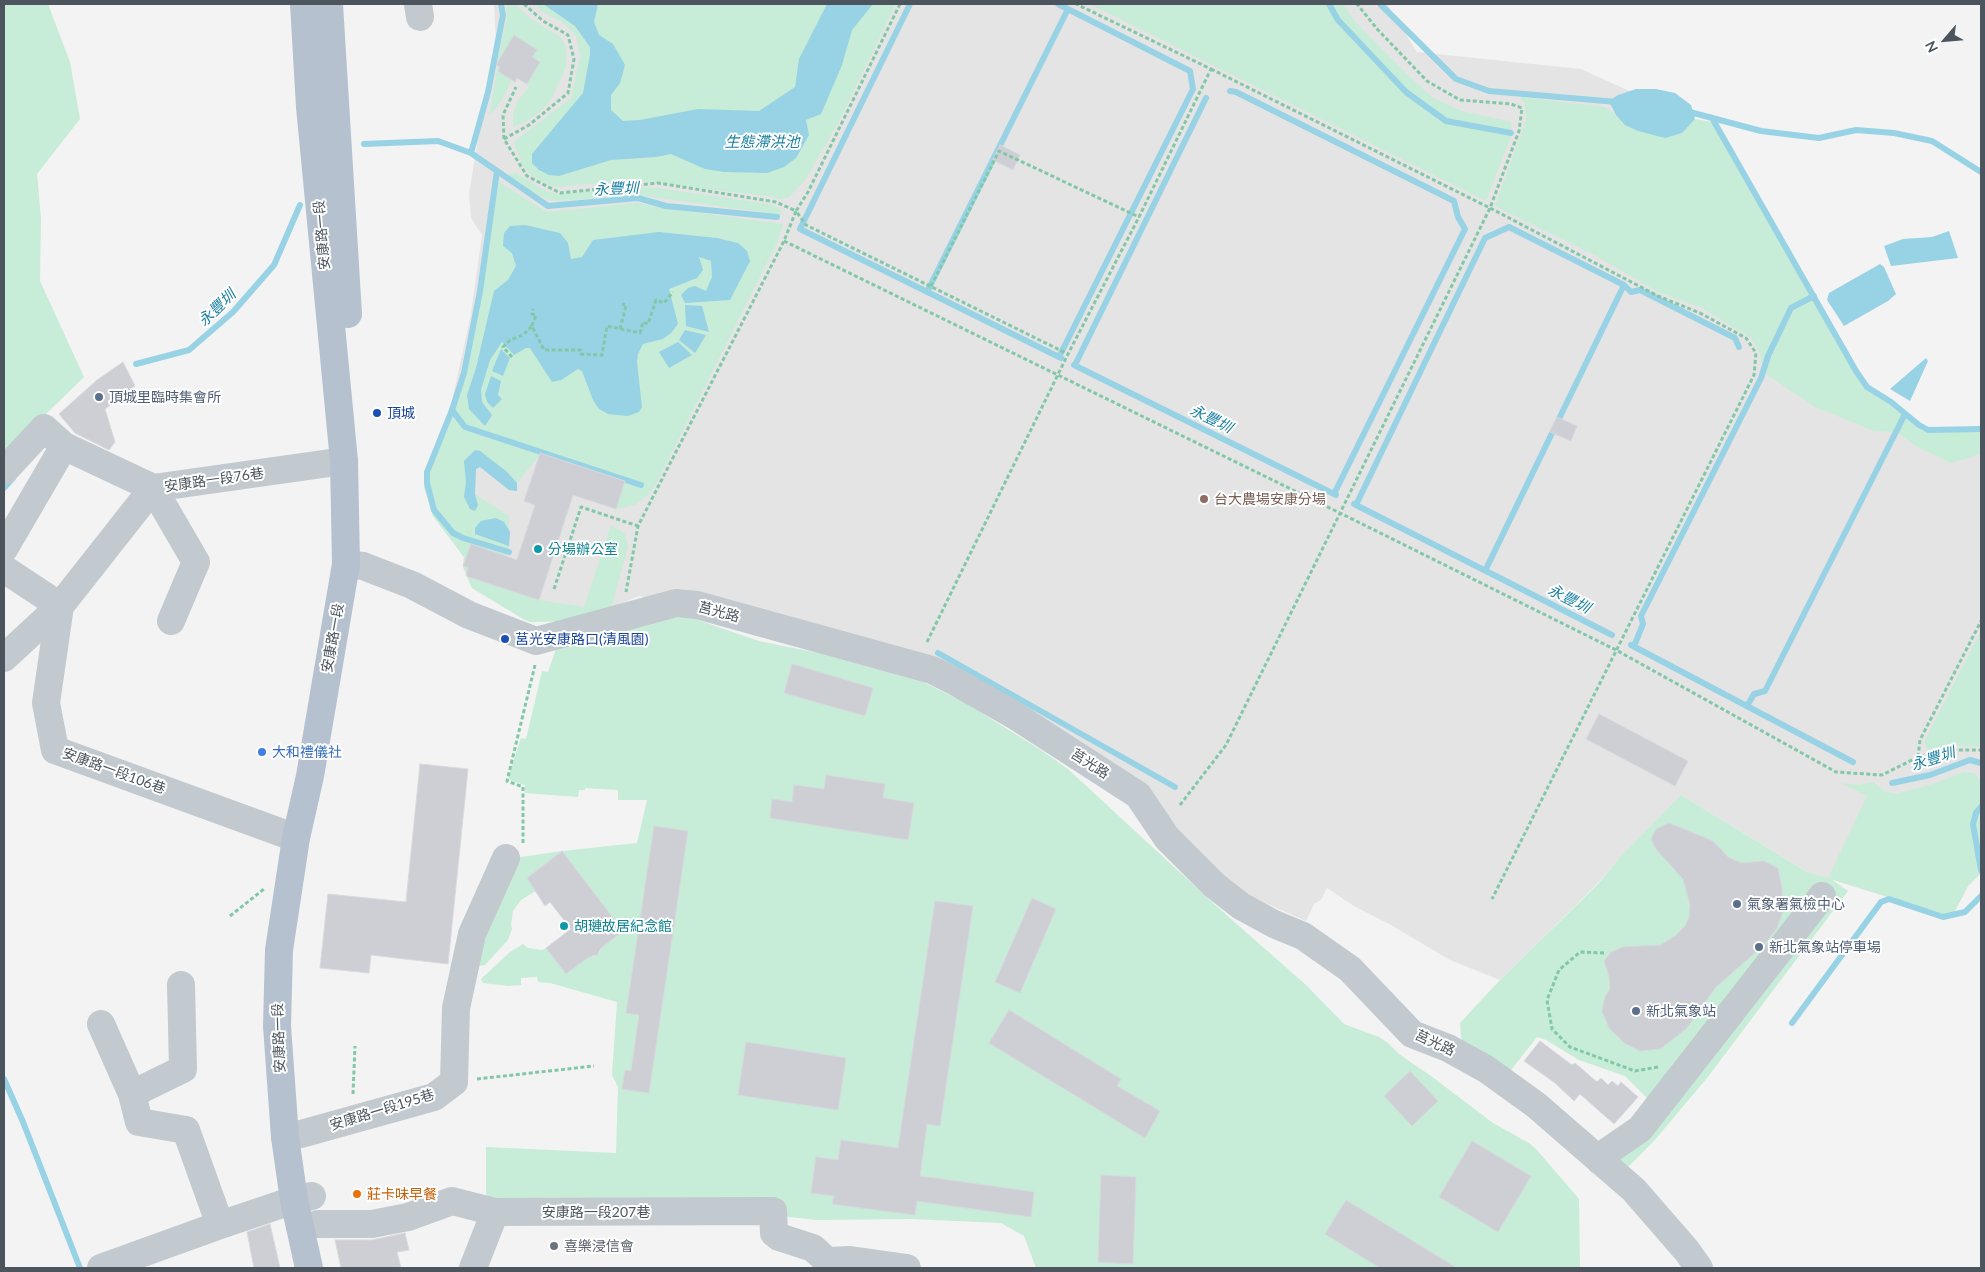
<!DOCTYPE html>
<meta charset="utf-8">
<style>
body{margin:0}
#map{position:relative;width:1985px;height:1272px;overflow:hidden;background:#f4f3f3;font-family:Lato,sans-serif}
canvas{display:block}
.frame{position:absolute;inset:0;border:5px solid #4c555e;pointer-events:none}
.north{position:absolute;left:1920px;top:15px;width:50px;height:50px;-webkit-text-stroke:4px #fff;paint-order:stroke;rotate:243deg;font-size:14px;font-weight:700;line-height:20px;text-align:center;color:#4c555e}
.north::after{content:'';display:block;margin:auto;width:18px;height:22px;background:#4c555e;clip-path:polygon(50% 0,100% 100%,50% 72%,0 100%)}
</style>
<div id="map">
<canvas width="1985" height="1272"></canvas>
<div class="frame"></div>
<div class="north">N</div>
</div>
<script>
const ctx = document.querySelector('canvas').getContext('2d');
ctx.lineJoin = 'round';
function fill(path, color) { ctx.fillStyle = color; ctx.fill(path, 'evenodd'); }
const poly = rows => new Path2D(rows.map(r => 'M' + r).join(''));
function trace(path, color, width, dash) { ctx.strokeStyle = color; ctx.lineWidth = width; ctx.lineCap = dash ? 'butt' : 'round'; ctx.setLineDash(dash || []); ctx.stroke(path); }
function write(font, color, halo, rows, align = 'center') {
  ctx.font = font + ' Lato,"Noto Sans TC",sans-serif'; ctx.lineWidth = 4; ctx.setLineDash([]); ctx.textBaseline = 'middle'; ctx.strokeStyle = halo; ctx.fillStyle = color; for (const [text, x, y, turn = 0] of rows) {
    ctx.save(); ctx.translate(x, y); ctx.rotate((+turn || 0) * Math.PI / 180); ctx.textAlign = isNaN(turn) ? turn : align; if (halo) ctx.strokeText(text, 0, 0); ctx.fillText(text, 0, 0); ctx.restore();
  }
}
const education = poly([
 [494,4,1387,4,1417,52,1581,69,1699,123,1838,360,1915,443,1965,438,1981,424,1981,873,1968,886,1952,917,1807,872,1681,795,1619,858,1598,883,1500,980,1450,960,1391,925,1354,906,1327,888,1321,900,1314,904,1306,921,1236,890,1002,697,639,596,611,608,531,622,525,620,472,588,463,567,464,557,433,516,424,487,425,471,450,410,471,314,482,235,471,218,469,194,481,120,496,44]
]);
const green = poly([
 [4,4,48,4,70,62,80,119,37,174,41,219,40,281,84,377,4,455],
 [506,4,515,4,531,19,561,37,566,47,566,67,552,98,541,111,525,122,513,127,513,115,516,103,530,86,517,78,515,82,511,80,506,93,497,107,489,115,498,66,496,65,507,18],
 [535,4,896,4,839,121,806,179,789,197,780,199,767,196,632,180,557,187,546,184,532,176,522,164,514,142,571,98,580,56,576,36,562,22,541,11],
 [1090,4,1343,4,1356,23,1408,75,1433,98,1462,111,1511,122,1512,134,1486,201],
 [1520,97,1605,107,1616,115,1625,125,1682,133,1695,119,1712,122,1864,388,1887,403,1923,431,1981,432,1981,454,1951,463,1916,446,1897,432,1874,431,1815,407,1763,372,1760,353,1751,338,1702,308,1658,292,1596,256,1495,206,1526,120,1525,103],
 [516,173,547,192,560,194,635,187,657,188,769,204,778,207,783,215,638,195,557,201,547,199,529,190,507,174],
 [499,182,547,212,639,203,662,208,783,224,778,241,656,484,648,495,634,505,616,509,625,481,541,453,517,483,517,491,509,490,480,467,476,470,475,494,509,516,509,546,496,586,539,600,584,607,611,525,625,534,628,547,611,608,578,621,531,622,525,620,472,588,463,567,464,557,433,516,424,487,425,471,448,414,452,416,461,392,477,313],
 [671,617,692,618,759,641,818,653,923,682,964,702,1041,750,1068,769,1214,904,1306,985,1344,1024,1379,1037,1388,1043,1399,1054,1431,1076,1493,1123,1529,1143,1537,1150,1579,1199,1580,1268,1036,1268,1024,1236,1001,1223,912,1219,817,1220,780,1216,486,1206,486,1147,616,1153,618,1087,612,1075,617,1002,550,983,538,982,537,977,521,978,521,985,509,986,483,983,481,979,510,952,523,944,528,948,542,950,546,948,566,974,589,957,593,957,600,952,601,948,562,851,527,878,536,891,521,900,513,911,511,925,512,929,508,940,485,965,475,967,514,858,562,851,637,843,647,800,618,800,618,790,585,788,585,790,579,790,578,797,525,793,525,785,512,781,508,778,521,738,526,739,542,671,548,672,557,646,553,640,603,640,654,621],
 [1981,631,1981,747,1951,745,1934,750,1926,749,1925,740],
 [1963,772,1974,773,1981,780,1981,873,1968,886,1952,917,1831,879,1848,891,1707,1078,1654,1141,1626,1169,1608,1151,1649,1100,1625,1076,1579,1060,1546,1040,1537,1037,1508,1074,1465,1048,1461,1037,1460,1023,1500,980,1598,884,1619,858,1681,795,1807,872,1828,878,1867,796,1841,783,1859,785,1873,782,1884,791,1896,794,1936,783]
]);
const water = poly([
 [543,4,598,4,594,22,599,35,613,44,625,65,620,83,611,95,611,110,623,121,640,120,698,109,759,111,795,87,799,59,827,4,873,4,852,30,842,65,821,114,806,120,809,135,796,158,784,167,767,173,724,172,705,169,671,154,656,157,611,160,559,176,549,175,539,170,532,163,532,154,583,93,590,55,590,47,575,26],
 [1636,89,1656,89,1675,93,1691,105,1695,119,1682,133,1665,138,1638,131,1625,125,1616,115,1609,101,1618,95],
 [525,225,560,233,568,243,571,259,582,257,593,240,659,232,717,238,738,243,747,251,750,261,730,300,685,303,681,295,688,288,695,286,706,291,712,277,711,261,699,257,703,270,697,278,669,289,678,324,671,333,663,339,643,344,638,354,637,362,642,407,639,412,628,416,608,414,599,409,593,400,582,371,578,369,561,380,552,382,530,348,526,348,514,355,502,342,490,360,481,390,482,402,492,415,485,426,469,409,467,395,476,368,494,291,508,280,516,266,512,253,503,246,504,233,510,226],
 [1949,231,1958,258,1891,266,1884,246,1903,239,1932,237],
 [1880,264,1884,267,1896,294,1888,301,1844,326,1827,300,1829,293],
 [685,305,702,306,709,332,686,326],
 [685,330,706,335,695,353,679,340],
 [678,342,692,355,669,368,659,352],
 [501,349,510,358,503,376,492,371],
 [1926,358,1928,361,1910,401,1890,389],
 [491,376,501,381,498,395,502,399,493,408,487,402,485,394],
 [475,450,480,451,506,471,517,483,517,491,509,490,480,467,476,469,475,494,478,505,475,511,470,509,464,497,466,482,464,461],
 [496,518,504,522,510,532,509,546,475,534,475,528,481,521]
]);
const stream = poly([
 [910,4,800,229,1061,358],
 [1058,4,1190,71,1193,89,1059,357],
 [1329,4,1338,20,1406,92,1446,121,1511,133],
 [1380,4,1456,79,1489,91,1617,102],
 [1230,91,1236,92,1454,201,1458,217,1465,229,1334,494],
 [1686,111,1761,131,1819,138,1856,130,1894,133,1932,141,1981,172],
 [1712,118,1856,371,1867,387,1891,402,1919,425,1928,430,1981,429],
 [364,144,438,141,471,153,548,206,638,198,666,206,777,217],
 [471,153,488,92,503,15,501,4],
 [497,171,480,291,464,373,452,410,427,472,427,483,434,510,453,533,463,538,509,552],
 [1624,285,1631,292,1640,290,1735,338,1739,347],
 [927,292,1068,9],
 [136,364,189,350,233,312,274,265,300,205],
 [1074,365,1336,495],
 [1075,365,1206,98],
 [452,410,465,427,641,485],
 [4,488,13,478],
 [1354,504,1612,635],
 [1356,505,1485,238,1509,227,1624,285,1486,569],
 [1631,645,1853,762],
 [1634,646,1643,624,1641,616,1761,378,1768,356,1791,308,1814,296],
 [938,653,1175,787],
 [1747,706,1754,694,1765,691,1905,414],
 [1892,783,1930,775,1970,760,1981,763],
 [1981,807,1976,813,1973,824,1981,870],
 [1792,1023,1881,902,1889,899,1943,917,1965,912,1981,896],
 [4,1079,23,1122,80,1268]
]);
const building = poly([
 [514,35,537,50,532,57,540,62,527,84,517,78,515,82,507,77,498,71,500,67,496,65,514,35],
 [1000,145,1020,155,1013,170,993,160,1000,145],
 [123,362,135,386,105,409,115,442,109,450,75,433,59,414,97,380,123,362],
 [1557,417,1577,426,1571,441,1550,432,1557,417],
 [540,453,625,481,616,509,573,495,539,600,466,576,468,568,463,566,471,544,517,560,535,505,524,501,540,453],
 [792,664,873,688,865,716,784,693,792,664],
 [1599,714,1688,761,1675,786,1586,739,1599,714],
 [420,764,468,769,448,964,371,955,369,973,320,968,328,894,406,902,420,764],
 [826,775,885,784,883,798,914,803,908,840,770,818,772,799,792,802,794,785,824,789,826,775],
 [1669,823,1713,841,1728,857,1741,863,1764,861,1778,868,1782,888,1783,911,1777,928,1764,945,1716,987,1686,1029,1660,1049,1640,1051,1624,1043,1609,1028,1602,1011,1605,997,1610,989,1609,976,1604,961,1611,952,1623,947,1660,945,1675,936,1685,926,1689,917,1690,905,1683,879,1656,849,1651,839,1656,829,1669,823],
 [654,826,688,831,649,1093,622,1089,625,1070,631,1071,639,1015,626,1013,654,826],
 [562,851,623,931,601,948,597,955,589,957,566,974,546,948,571,929,550,902,545,906,527,878,562,851],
 [1032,898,1056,909,1020,993,995,982,1032,898],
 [935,901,973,906,940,1126,927,1124,920,1176,1034,1192,1031,1217,917,1201,915,1215,832,1204,834,1196,811,1193,816,1157,838,1160,841,1140,898,1148,935,901],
 [1009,1010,1121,1079,1117,1086,1160,1111,1145,1138,989,1043,1009,1010],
 [1540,1041,1572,1065,1575,1063,1597,1082,1601,1078,1608,1085,1612,1081,1618,1086,1621,1082,1638,1097,1614,1124,1580,1094,1574,1101,1555,1083,1524,1061,1540,1041],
 [746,1042,846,1058,838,1110,738,1095,746,1042],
 [1410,1071,1438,1101,1412,1126,1384,1096,1410,1071],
 [1472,1141,1531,1176,1498,1232,1439,1197,1472,1141],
 [1101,1175,1136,1177,1133,1264,1098,1262,1101,1175],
 [1346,1200,1457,1268,1380,1268,1325,1234,1346,1200],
 [270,1224,280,1268,254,1268,247,1232,270,1224],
 [405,1233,409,1250,397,1252,401,1268,341,1268,335,1240,372,1240,405,1233]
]);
const path = poly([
 [524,4,543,21,568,35,574,59,568,93,529,125,504,139,527,176,560,193,658,183,776,202,796,211,784,241,638,526,626,592],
 [900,4,808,192,796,211,806,225,1068,354],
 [1211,69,1490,208,1658,296,1700,313,1746,338,1756,353,1754,375,1492,899],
 [504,139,503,115,516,87],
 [784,241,1340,513,1616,650,1836,772,1882,775,1918,757,1955,750,1981,750],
 [931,286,999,151,1139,217],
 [532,326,536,315,532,314,533,309],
 [620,329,626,305,622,304],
 [512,357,503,347,510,340,523,335,532,326,544,350,581,350,581,354,602,355,607,326,640,333,643,322,648,324,656,300,664,303,673,292],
 [554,589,581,507,638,526],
 [927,642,1068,354,1139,217,1211,69,1076,4],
 [1918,757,1920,740,1981,621],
 [1180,805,1226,745,1490,208,1519,131,1522,108,1511,104,1460,100,1427,81,1378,30,1357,4],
 [523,843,523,787,507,781,535,665],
 [230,916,264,889],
 [1604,953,1580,952,1559,970,1547,1000,1552,1029,1570,1047,1635,1071,1658,1067],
 [477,1079,594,1066],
 [353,1094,355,1046]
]);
const minor = poly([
 [418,4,420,17],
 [4,471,44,428,64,446],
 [4,549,64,446,153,488,344,461],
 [346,564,363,566,412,585,469,615,536,641,676,603,697,605,932,670,956,682,1014,715,1138,795,1167,838,1214,885,1241,906,1274,924,1303,936,1350,969,1412,1034,1448,1048,1486,1069,1536,1105,1634,1190,1687,1251,1699,1268],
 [4,569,60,606,153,488,196,562,171,621],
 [4,658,60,606,46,703,55,750,296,838],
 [181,985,183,1069,132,1094,139,1122,186,1130,220,1225],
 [101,1024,132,1094],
 [285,1137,301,1134,434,1097,454,1082,456,1008,472,934,506,858],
 [1600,1161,1608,1151,1640,1129,1822,896],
 [318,1224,372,1224,408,1217,452,1201,495,1212,773,1211,774,1233,779,1237,813,1248,827,1261,850,1260,907,1268],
 [101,1268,220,1225,294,1200,312,1196],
 [473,1268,495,1212]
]);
const major = poly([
 [304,4,310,107,344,461,346,564,310,776,296,838,279,950,277,1026,285,1137,294,1200,309,1268],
 [329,4,348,314]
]);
const markers = [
 [99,397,5,"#5c6f8a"],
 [377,413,5,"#1a4fb4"],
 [1204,499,5,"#8d6e63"],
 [538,549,5,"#0f9aa8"],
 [505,639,5,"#1a4fb4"],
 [262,752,5,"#3f7fe0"],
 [1737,904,5,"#5c6f8a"],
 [564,926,5,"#0f9aa8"],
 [1759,947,5,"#5c6f8a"],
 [1636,1011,5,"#5c6f8a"],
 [357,1194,5,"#e8710a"],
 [554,1246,5,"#6b7280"]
];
const streetNames = [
 ["安康路一段",322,235,-95],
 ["安康路一段76巷",214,480,-8],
 ["莒光路",719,612,15],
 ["安康路一段",333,638,-80],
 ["莒光路",1090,764,33],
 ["安康路一段106巷",114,771,20],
 ["安康路一段",279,1038,-92],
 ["莒光路",1435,1043,25],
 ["安康路一段195巷",382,1110,-17],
 ["安康路一段207巷",596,1212]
];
const serviceNames = [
 ["頂城里臨時集會所",109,397],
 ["氣象署氣檢中心",1747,904],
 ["新北氣象站停車場",1769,947],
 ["新北氣象站",1646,1011]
];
const transitNames = [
 ["頂城",387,413],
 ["莒光安康路口(清風園)",515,639]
];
const educationNames = [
 ["台大農場安康分場",1214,499]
];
const cultureNames = [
 ["分場辦公室",548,549],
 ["胡璉故居紀念館",574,926]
];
const shopNames = [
 ["大和禮儀社",272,752]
];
const foodNames = [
 ["莊卡味早餐",367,1194]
];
const worshipNames = [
 ["喜樂浸信會",564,1246]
];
const waterNames = [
 ["生態滯洪池",762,142],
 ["永豐圳",616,189,-2],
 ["永豐圳",217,308,-44],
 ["永豐圳",1211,419,26],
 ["永豐圳",1569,599,27],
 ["永豐圳",1933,759,-18]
];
fill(education, '#e5e4e4');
fill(green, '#c7ecd7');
fill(water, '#98d2e5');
trace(stream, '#98d2e5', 6);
fill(building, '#cdcfd4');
trace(building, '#d7d9dd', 1);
trace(path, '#82c8a8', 3, [4, 2.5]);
trace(minor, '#c2c9cf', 28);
trace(major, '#b5c1ce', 28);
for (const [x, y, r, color] of markers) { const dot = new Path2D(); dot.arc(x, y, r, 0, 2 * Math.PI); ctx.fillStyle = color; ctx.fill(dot); trace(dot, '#fff', 2); }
write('14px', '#4c555e', '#fff', streetNames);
write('14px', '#4e5e75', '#fff', serviceNames, 'left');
write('14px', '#164399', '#fff', transitNames, 'left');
write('14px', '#785e54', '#fff', educationNames, 'left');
write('14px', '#0d838f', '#fff', cultureNames, 'left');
write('14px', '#366cbe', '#fff', shopNames, 'left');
write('14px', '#c56008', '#fff', foodNames, 'left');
write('14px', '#5b616d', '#fff', worshipNames, 'left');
write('italic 15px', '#1b80a2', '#fff', waterNames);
</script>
